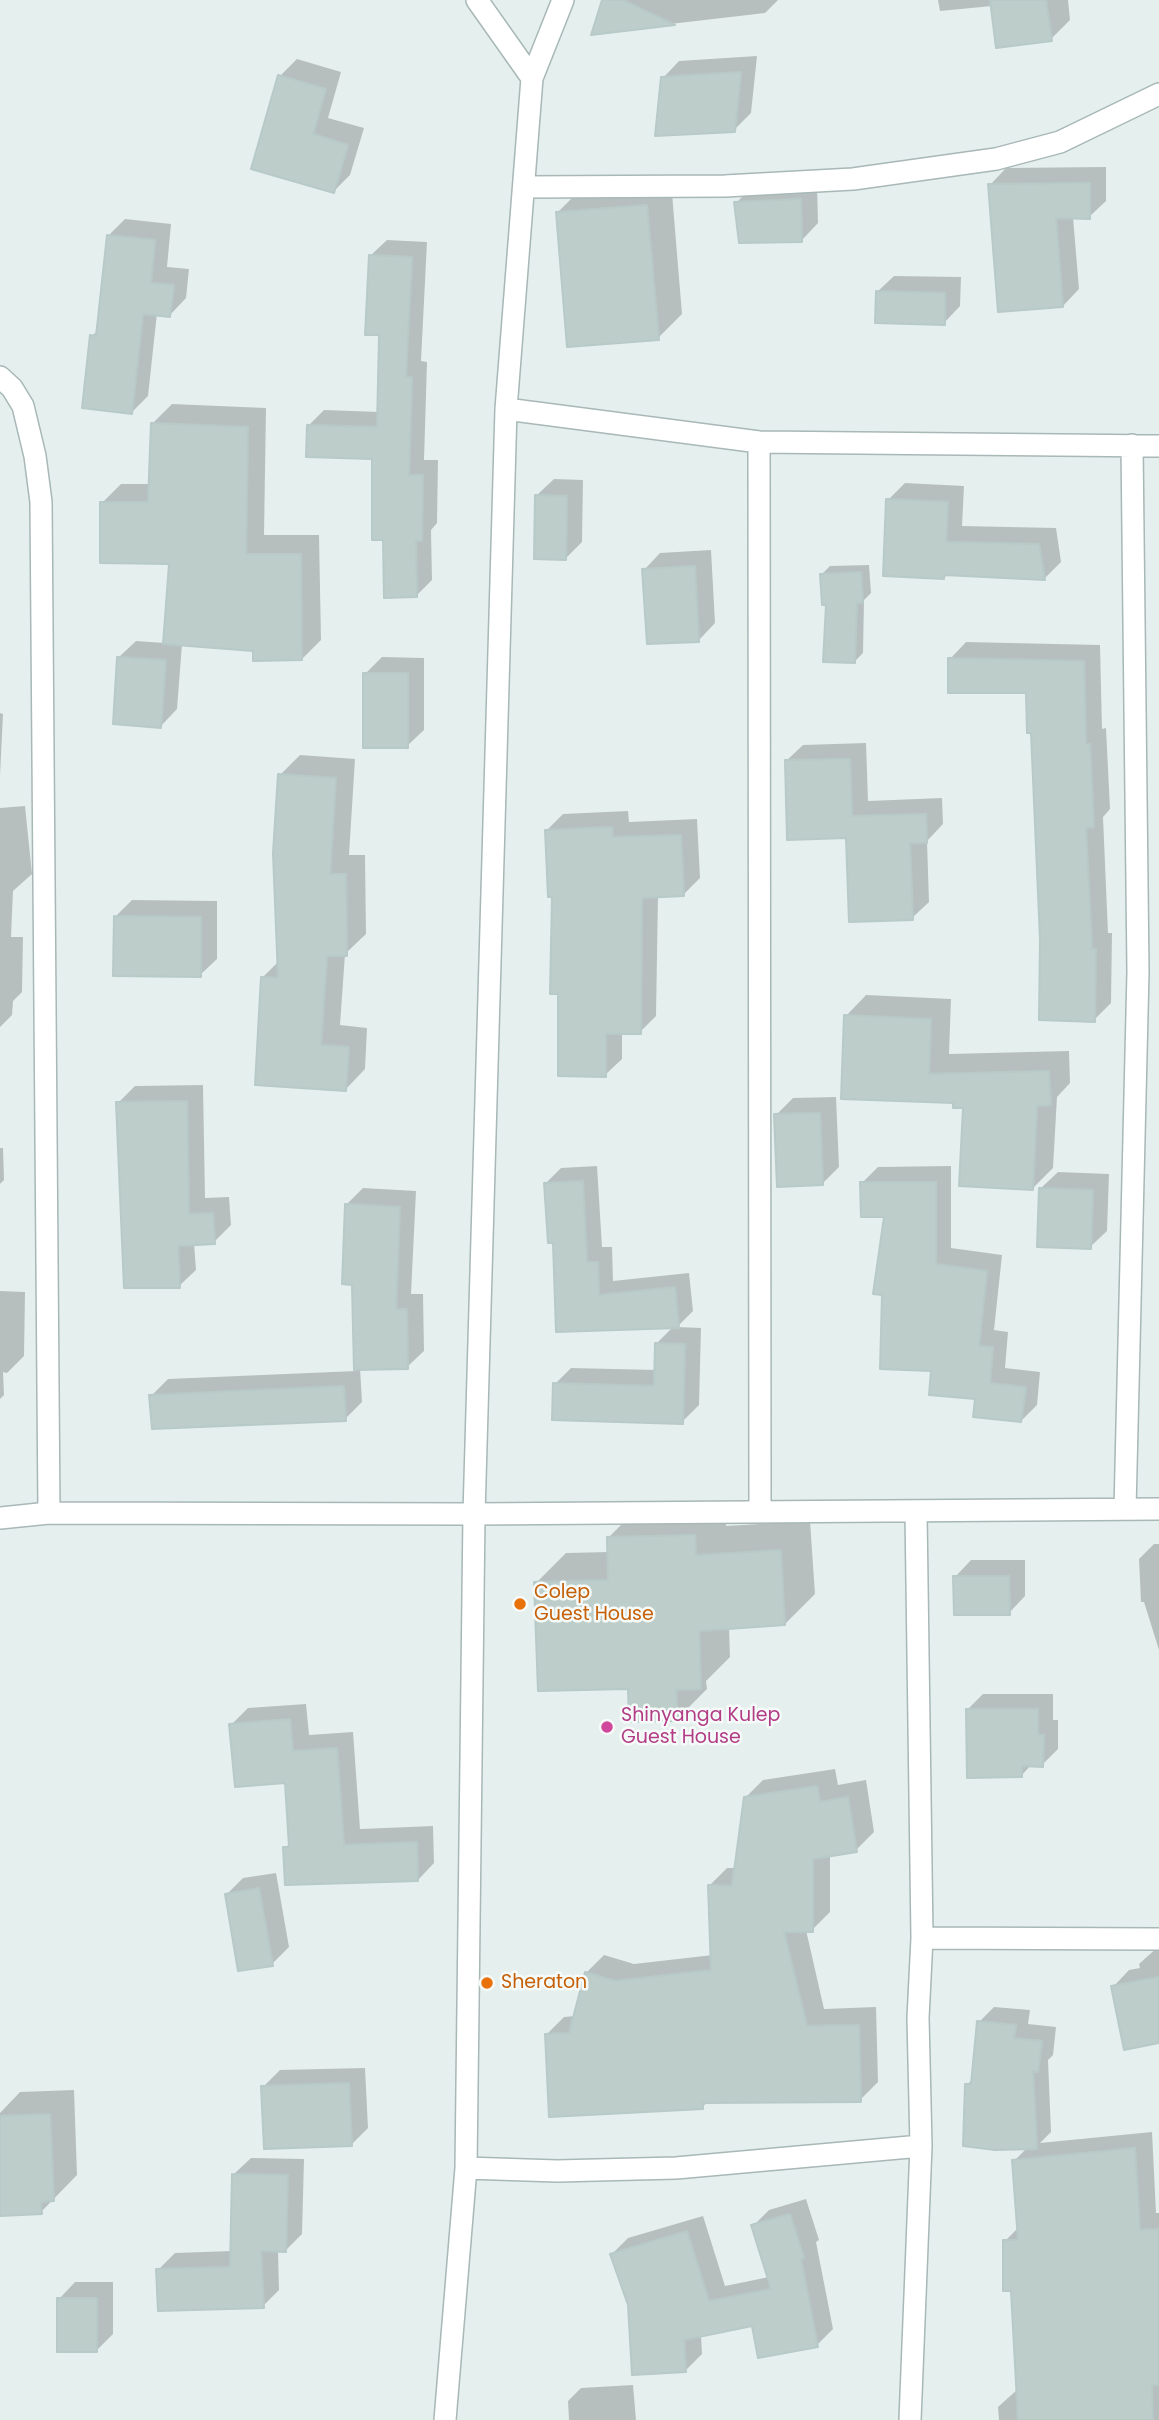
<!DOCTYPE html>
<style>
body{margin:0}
canvas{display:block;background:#e5efed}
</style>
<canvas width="1159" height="2420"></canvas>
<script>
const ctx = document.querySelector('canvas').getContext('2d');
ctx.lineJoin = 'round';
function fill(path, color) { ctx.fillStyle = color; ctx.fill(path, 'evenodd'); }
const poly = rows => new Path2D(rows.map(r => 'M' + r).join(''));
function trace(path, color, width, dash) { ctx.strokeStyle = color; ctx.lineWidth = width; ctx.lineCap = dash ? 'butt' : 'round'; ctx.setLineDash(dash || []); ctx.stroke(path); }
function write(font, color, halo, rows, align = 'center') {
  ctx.font = font + ' Poppins,sans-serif'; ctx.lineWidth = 5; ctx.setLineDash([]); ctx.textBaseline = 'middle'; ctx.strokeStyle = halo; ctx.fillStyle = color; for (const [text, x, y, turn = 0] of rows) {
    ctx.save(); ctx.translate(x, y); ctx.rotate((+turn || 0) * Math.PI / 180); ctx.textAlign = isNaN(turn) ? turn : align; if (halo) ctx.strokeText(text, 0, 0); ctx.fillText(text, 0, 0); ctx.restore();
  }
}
const shadow = poly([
 [604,0,778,0,765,13,593,33],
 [938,0,1068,0,1070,20,1051,39,992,6,940,11],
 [757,56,751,113,734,130,663,78,679,61],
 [297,59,341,72,328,118,364,128,350,175,334,191,280,76],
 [1106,167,1106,201,1089,217,1073,217,1079,289,1063,306,990,185,1006,168],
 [671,181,682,314,658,338,558,212,582,188],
 [817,183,818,223,802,240,736,203,753,186],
 [125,219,171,224,167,267,189,269,186,298,170,315,157,313,148,396,132,412,92,336,99,329,108,236],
 [387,240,427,242,421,361,427,362,424,460,438,460,437,523,431,530,432,580,416,596,385,539,374,458,309,425,324,410,379,412,381,334,371,255],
 [894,276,961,277,960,306,944,323,877,292],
 [172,404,266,408,264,535,319,535,321,640,302,659,255,649,182,644,177,709,161,726,119,657,136,641,165,643,171,562,102,503,121,484,150,484,153,423],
 [554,479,583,480,582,542,565,559,537,495],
 [905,483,964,486,962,526,1056,528,1061,562,1045,578,948,574,944,578,888,500],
 [711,550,715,623,699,640,644,570,660,553],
 [869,565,871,593,864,600,863,653,855,661,828,603,822,574,830,566],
 [966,642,1100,645,1102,729,1106,728,1110,809,1103,817,1108,933,1112,933,1111,1003,1094,1020,1042,939,1032,732,1027,691,950,659],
 [382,657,424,658,424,730,407,746,365,674],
 [0,713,3,714,0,776],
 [866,743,868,801,942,798,943,824,927,841,929,902,912,918,786,761,803,745],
 [300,755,355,759,349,855,365,855,366,934,345,954,340,1025,367,1028,365,1069,346,1089,262,978,279,961,280,775],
 [25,806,32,874,13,891,11,937,23,937,22,992,13,1001,12,1015,0,1027,0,808],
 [628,811,629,822,697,819,700,878,683,895,658,896,656,1016,640,1032,622,1032,622,1059,605,1075,560,992,547,830,563,814],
 [132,900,217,901,217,959,200,975,115,917],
 [866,995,951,999,949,1054,1069,1051,1070,1083,1057,1097,1053,1168,1032,1189,965,1106,846,1016],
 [203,1085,205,1198,229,1197,231,1225,214,1242,194,1243,196,1270,179,1286,118,1103,135,1086],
 [836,1097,839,1167,822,1184,776,1115,793,1098],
 [0,1148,3,1148,4,1180,0,1184],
 [597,1166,602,1247,612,1247,613,1281,689,1273,693,1311,677,1327,701,1328,699,1405,682,1422,555,1384,571,1368,657,1370,657,1343,674,1326,557,1330,554,1241,546,1183,561,1168],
 [951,1166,951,1248,1002,1255,994,1330,1008,1332,1005,1368,1040,1372,1037,1405,1021,1421,933,1370,886,1215,862,1183,878,1167],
 [1058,1172,1109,1174,1107,1231,1090,1247,1041,1188],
 [363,1188,416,1191,411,1294,423,1294,424,1351,407,1367,360,1368,362,1402,345,1419,151,1396,168,1379,356,1371,354,1283,347,1204],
 [0,1291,25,1292,24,1356,7,1373,3,1372,4,1395,0,1399],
 [725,1505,726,1526,810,1521,815,1594,785,1624,729,1627,730,1657,706,1681,707,1689,677,1719,629,1687,536,1583,566,1553,609,1552,608,1538,638,1508],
 [1154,1544,1159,1544,1159,1650,1144,1602,1141,1602,1139,1559],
 [971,1560,1025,1560,1025,1596,1009,1613,955,1577],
 [983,1694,1053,1694,1053,1720,1058,1720,1058,1749,1042,1765,1032,1764,1021,1776,967,1710],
 [306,1704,309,1735,353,1732,360,1829,433,1826,434,1863,418,1880,285,1848,291,1842,287,1781,231,1725,248,1708],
 [835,1769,838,1785,866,1780,874,1832,856,1850,830,1855,830,1912,812,1930,806,1930,824,2009,876,2007,878,2082,860,2100,708,2102,702,2107,546,2035,564,2017,575,2016,586,1973,604,1955,634,1964,713,1955,709,1886,727,1868,736,1868,745,1798,763,1780],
 [276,1873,289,1947,272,1964,226,1895,243,1878],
 [1159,1946,1159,2041,1113,1987,1129,1970,1140,1968,1139,1964],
 [994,2007,1030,2010,1028,2024,1056,2027,1053,2055,1048,2060,1051,2132,1040,2143,1152,2132,1156,2213,1159,2213,1159,2420,999,2420,998,2407,1018,2389,1013,2289,1005,2241,1019,2227,1014,2161,1028,2147,967,2085,973,2078,979,2022],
 [365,2068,368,2128,351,2145,263,2087,280,2070],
 [74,2090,77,2175,41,2212,0,2214,0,2113,20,2092],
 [251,2158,304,2159,302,2234,286,2250,278,2250,279,2290,263,2306,158,2270,175,2253,232,2251,234,2174],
 [806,2199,819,2240,816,2242,833,2329,817,2345,753,2324,701,2335,702,2354,686,2370,630,2304,612,2254,628,2238,703,2216,725,2286,769,2277,753,2226,769,2210],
 [75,2282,113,2282,113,2334,96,2351,59,2299],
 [633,2385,636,2420,569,2420,568,2401,581,2388]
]);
const building = poly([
 [602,0,623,0,675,25,591,35,602,0],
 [990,0,1046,0,1052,41,996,48,990,0],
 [741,72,735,132,655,136,661,77,741,72],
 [278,75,326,89,313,134,348,145,334,193,251,169,278,75],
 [1090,183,1090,219,1056,218,1063,307,998,312,988,184,1090,183],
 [801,199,802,242,739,243,734,202,801,199],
 [647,205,659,340,567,347,556,212,647,205],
 [107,235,155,240,151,283,174,285,170,317,143,314,132,414,82,408,90,335,96,336,107,235],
 [369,255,412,257,406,377,412,377,409,475,423,475,422,541,416,541,417,597,384,598,383,540,372,540,372,459,306,457,307,425,377,427,379,335,365,335,369,255],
 [876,291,945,293,945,325,875,323,876,291],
 [151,423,248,427,246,554,301,554,302,660,253,661,253,651,163,644,169,564,100,563,100,502,148,502,151,423],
 [535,495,567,496,566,560,534,559,535,495],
 [886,499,948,502,946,542,1039,544,1045,580,944,575,944,579,883,576,886,499],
 [695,566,699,642,647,644,642,569,695,566],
 [861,572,863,603,857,603,855,663,823,662,826,605,822,605,820,574,861,572],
 [117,657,166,660,161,728,113,724,117,657],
 [948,658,1084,661,1086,744,1090,744,1094,827,1086,828,1092,949,1096,949,1095,1022,1039,1020,1040,939,1031,733,1027,733,1026,693,948,693,948,658],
 [363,673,408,673,408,748,363,748,363,673],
 [850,759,852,816,926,814,927,843,910,843,913,920,849,922,846,838,787,840,785,760,850,759],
 [278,774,336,778,330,874,346,874,347,956,327,956,321,1045,349,1047,346,1091,255,1085,261,977,278,978,273,853,278,774],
 [612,827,613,837,681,835,684,896,642,898,641,1034,606,1034,606,1077,558,1076,558,994,550,994,552,897,548,897,545,830,612,827],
 [114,916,201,917,201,977,113,976,114,916],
 [844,1015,931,1019,929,1074,1049,1071,1051,1105,1037,1106,1033,1190,959,1186,963,1108,953,1108,953,1103,841,1099,844,1015],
 [187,1101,189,1214,213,1213,215,1244,178,1246,180,1288,124,1288,116,1102,187,1101],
 [820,1113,823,1185,777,1187,774,1114,820,1113],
 [583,1181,587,1262,598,1262,599,1295,675,1287,679,1328,556,1332,553,1243,548,1243,544,1183,583,1181],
 [860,1182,936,1182,936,1264,987,1271,979,1346,993,1347,990,1383,1026,1387,1021,1422,973,1417,975,1399,929,1395,931,1371,880,1369,882,1295,873,1294,884,1217,861,1217,860,1182],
 [1039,1188,1093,1190,1091,1249,1037,1247,1039,1188],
 [345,1204,400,1207,396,1309,407,1309,408,1369,354,1370,352,1285,342,1284,345,1204],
 [655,1343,685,1344,683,1424,552,1420,553,1383,654,1386,655,1343],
 [344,1386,346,1421,152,1429,149,1395,344,1386],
 [695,1535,696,1555,781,1550,785,1625,699,1631,701,1689,676,1690,678,1721,629,1722,628,1689,538,1691,534,1582,608,1580,607,1537,695,1535],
 [953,1576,1009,1576,1010,1615,954,1615,953,1576],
 [966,1709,1038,1709,1038,1735,1044,1735,1043,1767,1022,1766,1022,1777,967,1778,966,1709],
 [290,1719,293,1751,337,1748,344,1845,417,1842,418,1881,285,1885,283,1847,289,1847,285,1783,235,1787,229,1724,290,1719],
 [817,1786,820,1802,848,1797,857,1852,813,1859,813,1932,784,1932,807,2026,859,2025,861,2102,703,2103,703,2109,549,2117,545,2034,569,2033,585,1972,615,1981,711,1970,708,1885,732,1886,744,1797,817,1786],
 [259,1888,273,1966,238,1971,225,1894,259,1888],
 [1159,1977,1159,2043,1124,2050,1111,1986,1159,1977],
 [977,2021,1016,2025,1014,2038,1042,2041,1038,2072,1033,2071,1037,2149,995,2150,963,2146,965,2084,971,2084,977,2021],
 [349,2083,352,2146,264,2149,261,2086,349,2083],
 [50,2114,54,2201,41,2202,42,2214,0,2216,0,2116,50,2114],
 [1135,2148,1140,2230,1159,2229,1159,2385,1152,2385,1153,2420,1018,2420,1011,2291,1003,2291,1003,2240,1018,2240,1012,2160,1135,2148],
 [232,2174,288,2175,286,2252,261,2251,264,2308,158,2311,156,2269,230,2267,232,2174],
 [790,2214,804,2258,801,2259,818,2347,758,2358,752,2326,684,2340,686,2372,632,2375,628,2305,610,2254,687,2231,709,2301,771,2289,751,2225,790,2214],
 [57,2298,97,2298,97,2352,57,2352,57,2298]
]);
const minor = poly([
 [477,0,532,78],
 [525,187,725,186,853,179,996,159,1060,142,1159,94],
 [0,377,12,388,23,406,35,456,41,502,49,1513],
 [506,409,759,442,1159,446],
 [759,442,760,1510],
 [1125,1509,1138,972,1132,445],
 [0,1518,49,1513,474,1514,1159,1509],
 [922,1938,1159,1939],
 [466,2168,557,2171,676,2168,921,2146],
 [445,2420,466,2168,474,1514,506,409,532,78,563,0],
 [910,2420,921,2146,918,2018,922,1938,916,1512]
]);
const markers = [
 [520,1604,7,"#e8710a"],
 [607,1727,7,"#d1479c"],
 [487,1983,7,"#e8710a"]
];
const foodNames = [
 ["Colep",534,1593],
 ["Guest House",534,1615],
 ["Sheraton",501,1983]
];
const hotelNames = [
 ["Shinyanga Kulep",621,1716],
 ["Guest House",621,1738]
];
fill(shadow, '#0003');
fill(building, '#bdcdca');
trace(building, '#b7cac7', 2);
trace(minor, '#a7b8b7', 24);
trace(minor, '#fff', 21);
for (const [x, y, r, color] of markers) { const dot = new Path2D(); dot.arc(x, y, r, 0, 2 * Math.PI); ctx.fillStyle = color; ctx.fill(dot); trace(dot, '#f6fbfa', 2.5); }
write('19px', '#c56008', '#f6fbfa', foodNames, 'left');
write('19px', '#b23c85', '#f6fbfa', hotelNames, 'left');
</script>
